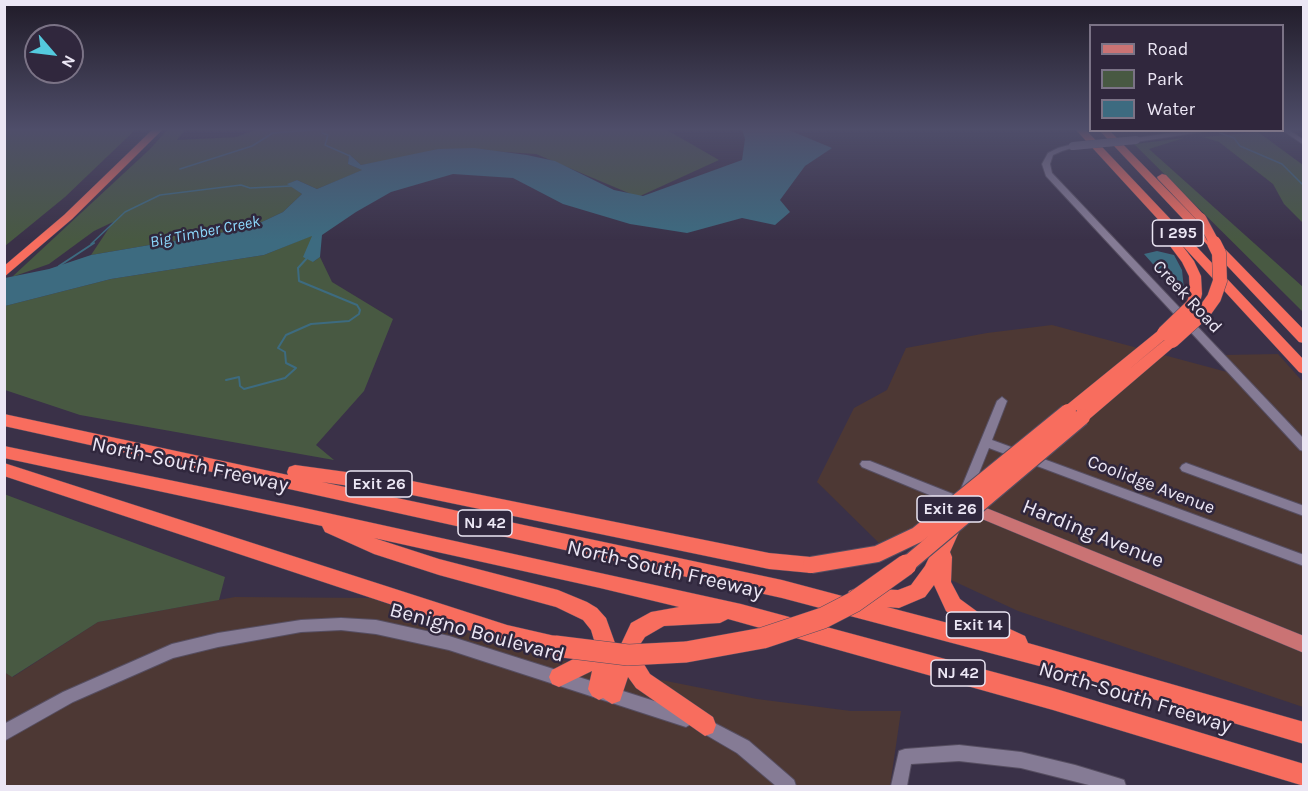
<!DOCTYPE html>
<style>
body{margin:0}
#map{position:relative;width:1308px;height:791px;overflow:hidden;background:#3a3148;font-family:Karla,sans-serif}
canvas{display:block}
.frame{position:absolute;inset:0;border:6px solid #ebe6f4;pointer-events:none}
.legend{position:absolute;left:1089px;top:24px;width:195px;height:108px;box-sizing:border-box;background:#30273d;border:2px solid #7b7386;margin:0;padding:8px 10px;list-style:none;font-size:18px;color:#ebe6f4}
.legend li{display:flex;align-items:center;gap:12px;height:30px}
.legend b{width:30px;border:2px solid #7b7386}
.north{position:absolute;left:24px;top:24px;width:60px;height:60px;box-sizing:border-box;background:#30273d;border:2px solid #7b7386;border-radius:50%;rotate:118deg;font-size:16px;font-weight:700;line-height:24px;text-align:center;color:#ebe6f4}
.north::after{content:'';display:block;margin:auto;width:21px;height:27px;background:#54cade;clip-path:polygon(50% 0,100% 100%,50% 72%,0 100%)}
</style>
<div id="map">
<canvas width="1308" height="791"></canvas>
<div class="frame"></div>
<ul class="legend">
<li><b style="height:8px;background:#ca7374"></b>Road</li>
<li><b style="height:16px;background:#485942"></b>Park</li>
<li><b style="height:16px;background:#3d6b80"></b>Water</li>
</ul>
<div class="north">N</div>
</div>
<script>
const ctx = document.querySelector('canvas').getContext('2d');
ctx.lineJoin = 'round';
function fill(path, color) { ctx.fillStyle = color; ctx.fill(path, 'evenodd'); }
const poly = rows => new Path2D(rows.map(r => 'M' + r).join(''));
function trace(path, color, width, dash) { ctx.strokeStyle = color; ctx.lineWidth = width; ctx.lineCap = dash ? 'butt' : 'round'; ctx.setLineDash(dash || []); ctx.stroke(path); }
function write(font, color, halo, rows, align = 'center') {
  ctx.font = font + ' Karla,sans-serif'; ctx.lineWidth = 5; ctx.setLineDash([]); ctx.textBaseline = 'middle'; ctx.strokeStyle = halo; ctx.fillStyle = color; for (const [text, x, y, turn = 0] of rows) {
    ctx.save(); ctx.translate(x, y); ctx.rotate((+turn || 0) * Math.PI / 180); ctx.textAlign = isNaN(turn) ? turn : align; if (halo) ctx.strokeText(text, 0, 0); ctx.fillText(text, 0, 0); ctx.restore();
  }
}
const industrial = poly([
 [1052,325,1227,372,1303,453,1303,707,1018,611,934,572,946,540,918,527,879,543,817,482,854,408,887,390,906,348,987,333],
 [1278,354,1303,382,1303,439,1224,355],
 [235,597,371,598,509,647,565,661,757,699,851,711,901,711,890,786,5,786,4,672,13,677,98,622]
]);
const green = poly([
 [5,130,135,130,65,197,5,246],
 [167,130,185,130,177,140,236,137,255,130,667,130,719,160,638,197,536,154,459,149,361,165,349,154,348,164,363,170,317,189,297,180,288,184,302,194,283,212,249,228,91,255,113,222,94,231,49,264,12,277,150,149],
 [1258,132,1303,165,1303,223,1284,204,1273,184,1219,142,1203,137],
 [1184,138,1149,149,1303,287,1303,312,1134,144],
 [313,235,313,262,320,257,332,282,393,319,364,391,316,445,334,460,80,415,5,390,5,306,111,279,264,255],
 [4,494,225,577,219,600,98,622,12,677,4,672]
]);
const water = poly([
 [742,130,789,130,832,148,805,166,780,200,790,212,775,225,742,218,687,233,630,224,563,204,513,178,453,174,391,192,356,212,322,235,320,257,313,262,303,257,312,236,264,255,111,279,5,306,5,278,49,269,91,255,249,228,283,212,302,194,287,184,297,180,317,189,362,170,348,164,349,154,361,165,438,149,474,148,527,155,555,161,614,190,643,196,742,160,745,139],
 [1157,251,1174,255,1182,270,1184,289,1175,289,1144,254]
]);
const streamFar1 = poly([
 [322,130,322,133,328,135,325,145,350,156],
 [1220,133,1234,138,1240,146,1282,164,1304,186],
 [180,169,252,146,273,133,312,130],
 [91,244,125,212,160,195,241,185,250,188,291,186]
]);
const stream = poly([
 [59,266,94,243],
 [226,380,239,377,240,386,244,389,285,378,296,368,286,363,285,352,278,348,286,335,311,324,349,321,359,314,360,310,357,305,299,281,298,268,308,257]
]);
const minor = poly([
 [1192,130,1214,130,1136,142,1133,140,1136,138,1192,130],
 [1282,130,1289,130,1304,140,1304,145,1282,130],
 [1073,144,1075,145,1075,147,1062,151,1053,155,1050,164,1052,173,1304,439,1304,451,1300,450,1046,176,1042,164,1048,153,1058,148,1073,144],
 [1002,397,1007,401,992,440,1304,555,1304,566,989,448,967,503,965,506,961,508,862,467,860,464,862,461,870,461,958,496,997,401,1002,397],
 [1186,463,1304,506,1304,516,1182,471,1180,468,1182,465,1186,463],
 [341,618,376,620,449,636,686,711,691,714,694,719,691,724,686,727,449,650,376,634,341,630,301,632,218,647,173,658,73,702,4,741,4,724,63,692,172,644,218,633,301,620,341,618],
 [701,716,749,741,794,780,796,786,776,786,737,753,696,729,693,724,696,719,701,716],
 [959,745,1021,752,1075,765,1118,778,1124,780,1126,786,1093,786,1021,768,959,761,911,764,907,786,891,786,899,751,905,749,959,745]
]);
const major = poly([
 [964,499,1304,636,1304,653,958,509,956,505,958,501,964,499]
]);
const highway = poly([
 [152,130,162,130,72,219,4,277,4,266,64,215,152,130],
 [1076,130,1086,130,1304,360,1304,374,1299,372,1181,244,1194,261,1201,276,1202,294,1199,306,1192,310,1187,309,1185,306,1190,294,1189,276,1182,262,1167,242,1169,240,1176,239,1076,130],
 [1099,130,1109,130,1304,330,1304,343,1299,342,1099,130],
 [1162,174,1166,175,1205,216,1205,220,1197,220,1158,179,1157,177,1162,174],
 [1164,329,1169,330,1171,333,1169,336,1128,370,1167,338,1177,338,1179,341,1177,344,1087,421,1077,421,1074,417,1076,414,1068,418,1063,416,1060,412,1063,408,1159,330,1164,329],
 [4,414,288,475,287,472,289,467,295,465,412,481,769,553,811,557,818,559,820,565,818,571,811,573,769,569,412,495,322,482,782,580,846,597,849,591,856,588,898,590,911,585,925,566,948,518,954,516,960,518,963,523,950,552,952,557,951,582,960,599,986,618,1025,636,1028,643,1304,722,1304,744,1062,672,782,598,4,426,4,414],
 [934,585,946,611,967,628,887,607,899,608,925,597,934,585],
 [4,446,300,507,741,604,1053,688,1304,764,1304,786,1053,710,728,619,720,623,664,626,645,637,639,646,642,661,650,674,713,717,716,725,713,733,705,736,636,688,628,677,620,701,612,704,603,698,599,700,592,696,588,689,592,671,559,687,552,684,549,677,552,670,585,653,594,640,591,630,583,620,556,607,439,575,374,554,325,532,322,526,4,458,4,446],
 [374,538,600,588,679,607,651,612,631,623,615,657,615,643,606,618,597,608,587,602,558,590,439,559,374,538],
 [4,463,507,625,555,636,562,639,565,646,562,653,555,656,507,643,4,476,4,463]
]);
const minorBridge = poly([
 [1073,146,1136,140]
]);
const highwayBridgeFar3 = poly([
 [1201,218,1215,244]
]);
const highwayBridgeFar2 = poly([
 [1164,333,1192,306],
 [1172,341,1204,312,1214,298,1220,281,1219,253,1214,243]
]);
const highwayBridgeFar1 = poly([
 [811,565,877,554,917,535,1068,412],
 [904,567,1082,417]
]);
const highwayBridge = poly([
 [555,646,628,655,686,652,763,638,823,618,854,602,906,565]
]);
const farWaternames = [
 ["Big Timber Creek",205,232,-11]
];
const shields = [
 [1178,233,51],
 [379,484,66],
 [950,509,66],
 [485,523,54],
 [978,625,63],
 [958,673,54]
];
const shieldNames = [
 ["I 295",1178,233],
 ["Exit 26",379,484],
 ["Exit 26",950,509],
 ["NJ 42",485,523],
 ["Exit 14",978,625],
 ["NJ 42",958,673]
];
const streetNames = [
 ["Creek Road",1187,297,47],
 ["Coolidge Avenue",1151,485,21]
];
const nearStreetnames = [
 ["North-South Freeway",190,465,12],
 ["Harding Avenue",1093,534,22],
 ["North-South Freeway",665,570,13],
 ["Benigno Boulevard",477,633,15],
 ["North-South Freeway",1135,698,17]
];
fill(industrial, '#4d3834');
fill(green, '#485942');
fill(water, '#3d6b80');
trace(streamFar1, '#3d6b80', 1.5);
trace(stream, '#3d6b80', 2);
trace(minor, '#564e61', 2);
trace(major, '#564e61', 1);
trace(highway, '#564e61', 1);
fill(minor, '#857b95');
fill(major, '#ca7374');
fill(highway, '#f86d5e');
trace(minorBridge, '#564e61', 8, []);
trace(highwayBridgeFar3, '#564e61', 11, []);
trace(highwayBridgeFar2, '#564e61', 15, []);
trace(highwayBridgeFar1, '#564e61', 18, []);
trace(highwayBridge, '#564e61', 22, []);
trace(minorBridge, '#857b95', 8);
trace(highwayBridgeFar3, '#f86d5e', 10);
trace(highwayBridgeFar2, '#f86d5e', 14);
trace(highwayBridgeFar1, '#f86d5e', 16);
trace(highwayBridge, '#f86d5e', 21);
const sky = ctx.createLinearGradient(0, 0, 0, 240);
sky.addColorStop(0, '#201b28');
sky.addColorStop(0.54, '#4f4e6a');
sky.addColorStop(1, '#4f4e6a00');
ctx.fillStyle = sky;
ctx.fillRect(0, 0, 1308, 240);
write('italic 16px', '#8dd9fe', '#30273d', farWaternames);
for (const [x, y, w] of shields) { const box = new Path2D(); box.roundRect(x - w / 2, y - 13, w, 26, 4.5); ctx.fillStyle = '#30273d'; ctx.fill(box); trace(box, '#ebe6f4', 1.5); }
write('bold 16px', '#ebe6f4', null, shieldNames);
write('18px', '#ebe6f4', '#30273d', streetNames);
write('21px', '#ebe6f4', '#30273d', nearStreetnames);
</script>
